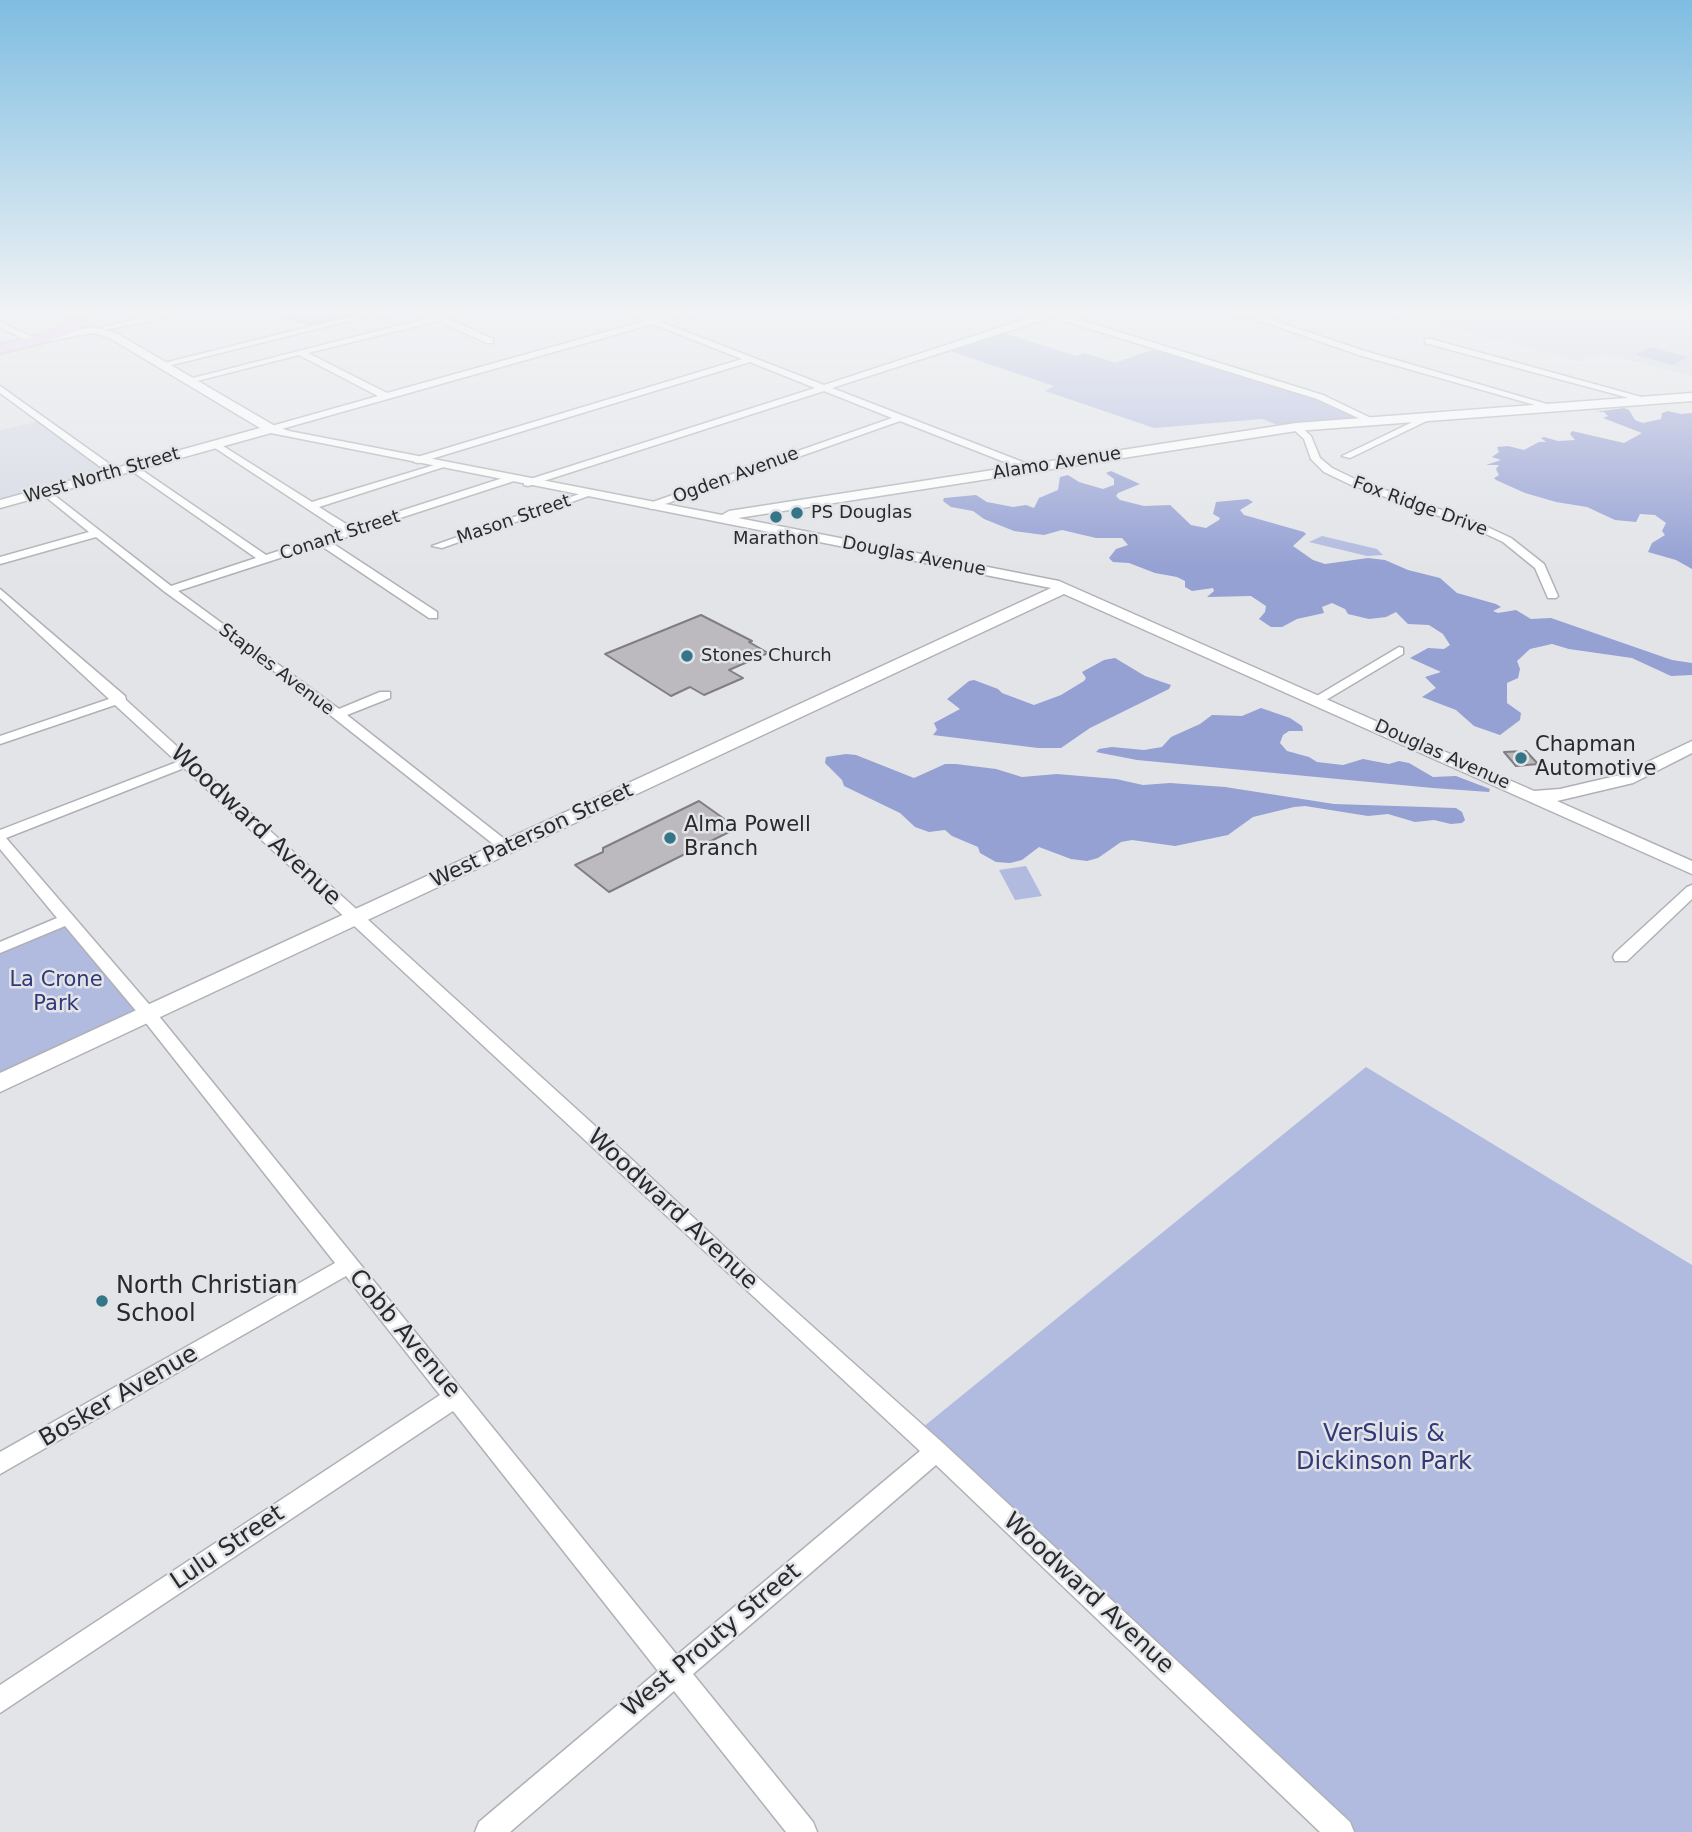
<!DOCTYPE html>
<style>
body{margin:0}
canvas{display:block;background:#e2e4e8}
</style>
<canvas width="1692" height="1832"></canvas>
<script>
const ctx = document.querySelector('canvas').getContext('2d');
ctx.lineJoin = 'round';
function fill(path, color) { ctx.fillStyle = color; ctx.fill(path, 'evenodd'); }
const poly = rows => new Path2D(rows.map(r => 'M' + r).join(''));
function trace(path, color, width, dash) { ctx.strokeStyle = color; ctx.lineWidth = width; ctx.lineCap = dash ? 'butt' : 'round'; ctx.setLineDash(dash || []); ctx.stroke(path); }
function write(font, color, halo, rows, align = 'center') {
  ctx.font = font + ' "DejaVu Sans",sans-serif'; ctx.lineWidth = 5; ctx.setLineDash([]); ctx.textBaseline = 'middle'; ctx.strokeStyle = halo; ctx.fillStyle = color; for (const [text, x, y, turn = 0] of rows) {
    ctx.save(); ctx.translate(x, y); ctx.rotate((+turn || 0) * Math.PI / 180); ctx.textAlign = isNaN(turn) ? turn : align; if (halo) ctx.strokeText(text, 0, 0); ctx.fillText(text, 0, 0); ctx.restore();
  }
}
const built = poly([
 [1390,311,1692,311,1692,376,1603,353,1580,361],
 [39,421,107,472,0,501,0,430]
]);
const green = poly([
 [256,311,379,311,314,327],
 [1004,333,1076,356,1085,353,1115,363,1154,349,1315,399,1359,419,1280,426,1262,419,1154,428,1045,391,1054,386,950,351],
 [1650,347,1688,357,1673,365,1635,355],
 [1322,536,1377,549,1383,555,1367,556,1309,542],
 [1026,866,1042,896,1015,900,999,870],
 [68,919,148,1014,0,1083,0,948],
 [1366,1067,1692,1265,1692,1832,1341,1832,917,1432]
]);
const forest = poly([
 [1624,408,1629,410,1635,420,1643,423,1661,419,1662,413,1668,411,1681,414,1692,413,1692,569,1676,560,1648,552,1652,543,1665,535,1662,531,1666,523,1655,515,1640,514,1636,522,1615,520,1587,507,1556,502,1525,493,1496,480,1494,478,1499,475,1496,469,1499,465,1486,465,1501,460,1492,457,1499,452,1497,447,1508,446,1524,450,1539,442,1546,442,1541,438,1544,437,1558,441,1575,440,1570,434,1572,431,1624,443,1642,433,1603,418,1608,416,1604,412,1595,412],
 [1111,471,1140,484,1118,493,1116,496,1120,500,1144,506,1170,505,1191,525,1206,528,1219,520,1220,518,1213,514,1216,502,1248,499,1253,502,1240,510,1244,515,1304,532,1306,534,1293,546,1313,560,1325,564,1368,558,1385,560,1408,570,1440,578,1457,593,1496,604,1501,607,1493,611,1498,613,1516,610,1531,619,1551,618,1672,660,1692,663,1692,675,1671,676,1632,658,1569,649,1552,644,1530,649,1517,661,1520,669,1518,678,1507,683,1507,703,1521,713,1520,720,1500,735,1474,726,1456,710,1422,697,1436,688,1425,677,1441,672,1410,658,1428,648,1444,649,1450,645,1443,634,1429,625,1408,624,1396,612,1386,617,1369,619,1348,614,1345,609,1332,603,1322,607,1324,613,1297,619,1282,627,1271,627,1259,619,1265,612,1266,606,1251,596,1207,597,1214,591,1213,588,1192,591,1185,587,1185,581,1177,577,1155,573,1129,563,1113,562,1109,558,1116,549,1128,545,1122,538,1096,538,1062,530,1044,535,1014,531,984,519,973,511,951,507,943,501,944,498,976,495,987,502,1013,507,1026,505,1034,508,1039,498,1058,490,1060,477,1068,475,1079,482,1103,489,1114,485,1114,479,1106,473],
 [1115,658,1145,676,1171,685,1169,689,1090,728,1061,748,1038,748,933,735,937,730,934,723,960,709,947,699,969,681,974,680,998,689,1002,693,1034,705,1061,695,1084,681,1086,678,1082,672,1104,660],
 [1261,708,1290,718,1302,726,1303,731,1289,731,1283,735,1280,743,1287,751,1309,757,1317,762,1343,765,1363,759,1389,764,1399,761,1409,763,1433,777,1456,776,1490,789,1489,792,1433,788,1137,760,1096,752,1099,749,1112,747,1144,750,1162,747,1171,737,1200,724,1212,715,1242,716],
 [846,754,856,755,914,778,945,764,956,764,996,769,1022,777,1057,774,1116,779,1143,785,1170,783,1225,787,1334,804,1456,808,1462,812,1465,820,1462,823,1451,824,1434,820,1415,822,1388,814,1368,816,1305,806,1294,807,1253,817,1228,835,1175,846,1132,840,1121,842,1098,858,1087,861,1071,859,1039,847,1022,860,1010,863,996,862,980,853,978,847,952,836,945,830,929,832,915,827,900,813,844,786,842,780,825,763,826,757]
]);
const building = poly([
 [701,615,752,641,749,642,768,653,729,670,743,678,704,695,690,687,671,696,605,654,701,615],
 [1526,751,1538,764,1516,766,1504,752,1526,751],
 [699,801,737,828,609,892,575,865,603,852,603,848,699,801]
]);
const street = poly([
 [158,311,167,311,169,314,163,318,105,330,101,328,158,314,158,311],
 [373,311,389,311,164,367,160,364,373,311],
 [456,311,471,311,447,318,493,339,493,343,487,343,438,321,308,353,387,393,645,321,623,311,635,311,654,319,680,311,694,311,661,322,824,385,1050,311,1067,311,1061,314,1323,395,1375,420,1367,422,1317,399,1052,317,832,388,1033,466,1033,470,1025,470,900,421,651,509,646,506,647,504,892,418,824,391,528,486,524,485,524,481,815,388,750,362,418,463,414,462,414,458,742,359,653,324,271,432,268,431,268,427,378,396,299,355,189,383,185,380,456,311],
 [1232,311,1245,311,1365,351,1557,407,1549,409,1359,355,1232,311],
 [0,322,37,339,38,341,31,343,0,327,0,322],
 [1425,339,1431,339,1652,400,1644,402,1425,343,1425,339],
 [0,386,118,470,118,474,110,474,0,393,0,386],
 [1429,414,1437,416,1350,458,1342,456,1429,414],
 [1293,425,1299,425,1311,436,1320,458,1332,468,1357,480,1481,524,1511,538,1544,564,1558,596,1556,598,1548,598,1535,568,1503,542,1473,528,1349,484,1324,472,1311,459,1304,439,1293,429,1293,425],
 [215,441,312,502,441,463,450,465,319,507,351,527,506,477,514,477,514,481,357,532,356,535,329,541,437,612,437,618,429,618,320,545,178,591,339,709,380,692,390,692,390,698,347,715,512,845,514,848,512,851,502,851,282,677,165,592,96,537,0,564,0,557,89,532,41,493,41,489,45,488,171,586,256,558,129,469,128,467,133,464,266,555,341,531,212,446,210,444,215,441],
 [585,492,594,494,442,548,432,546,585,492],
 [0,589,125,696,126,700,626,1154,746,1267,944,1444,1350,1822,1354,1832,1320,1832,936,1465,693,1674,813,1822,817,1832,786,1832,674,1691,510,1832,475,1832,479,1822,658,1671,453,1411,0,1713,0,1685,440,1395,346,1276,0,1474,0,1452,335,1263,142,1018,65,926,0,953,0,942,57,918,0,849,0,830,177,762,115,705,0,744,0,736,109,699,0,598,0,589],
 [184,768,920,1451,677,1655,154,1010,6,838,184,768],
 [1399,647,1403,648,1403,654,1321,703,1316,704,1310,700,1399,647],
 [1692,885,1692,899,1627,961,1615,961,1613,957,1615,953,1687,887,1692,885]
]);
const secondary = poly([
 [92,327,116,333,275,426,289,431,722,515,729,511,1296,423,1692,393,1692,401,1296,431,738,518,1059,581,1534,791,1560,789,1620,775,1692,741,1692,753,1633,783,1557,801,1692,861,1692,874,1064,594,0,1092,0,1073,1051,588,271,433,0,508,0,500,260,428,108,337,92,333,39,343,33,340,92,327]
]);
const primary = poly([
 [64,311,78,311,86,320,79,330,50,341,0,353,0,345,41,335,69,324,73,320,64,311]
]);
const markers = [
 [797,513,7,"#347588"],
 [776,517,7,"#347588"],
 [687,656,7,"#347588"],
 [1521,758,7,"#347588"],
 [670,838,7,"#347588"],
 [102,1301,7,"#347588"]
];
const farStreetnames = [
 ["Alamo Avenue",1057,464,-9],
 ["West North Street",102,476,-16],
 ["Ogden Avenue",736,476,-20],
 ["Fox Ridge Drive",1420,507,20],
 ["Mason Street",514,520,-19],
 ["Conant Street",340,536,-18],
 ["Douglas Avenue",914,557,11],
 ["Staples Avenue",276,670,37],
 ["Douglas Avenue",1442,755,24]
];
const farPoinames = [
 ["PS Douglas",811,513],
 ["Marathon",776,539,"center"],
 ["Stones Church",701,656]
];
const poiNames = [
 ["Chapman",1535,746],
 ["Automotive",1535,770],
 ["Alma Powell",684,826],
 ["Branch",684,850]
];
const streetNames = [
 ["West Paterson Street",532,836,-25]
];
const parkNames = [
 ["La Crone",56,981],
 ["Park",56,1005]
];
const nearStreetnames = [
 ["Woodward Avenue",255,826,43],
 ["Woodward Avenue",672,1210,43],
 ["Cobb Avenue",404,1334,50],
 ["Bosker Avenue",119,1397,-30],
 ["Lulu Street",228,1548,-34],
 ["Woodward Avenue",1088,1594,43],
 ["West Prouty Street",712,1641,-40]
];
const nearPoinames = [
 ["North Christian",116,1287],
 ["School",116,1315]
];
const nearParknames = [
 ["VerSluis &",1384,1435],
 ["Dickinson Park",1384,1463]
];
fill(built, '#d5d8e4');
fill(green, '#b1badf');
fill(forest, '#95a0d3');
fill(building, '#bcbabe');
trace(building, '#807e82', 2);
trace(street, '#b0b1b6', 3);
trace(secondary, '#b0b1b6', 3);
trace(primary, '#bfbfc0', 4);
fill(street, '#fff');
fill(secondary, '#fff');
fill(primary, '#e8caf8');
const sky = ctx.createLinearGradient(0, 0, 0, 568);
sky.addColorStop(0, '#7ebde1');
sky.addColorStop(0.55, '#f2f3f5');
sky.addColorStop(1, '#f2f3f500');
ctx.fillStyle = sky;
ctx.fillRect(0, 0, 1692, 568);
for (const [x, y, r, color] of markers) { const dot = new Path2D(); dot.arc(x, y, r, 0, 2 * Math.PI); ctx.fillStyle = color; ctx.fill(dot); trace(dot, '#e2e4e8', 2.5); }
write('18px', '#2a2a2c', '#e2e4e8', farStreetnames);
write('18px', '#2a2a2c', '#e2e4e8', farPoinames, 'left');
write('21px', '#2a2a2c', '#e2e4e8', poiNames, 'left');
write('21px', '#2a2a2c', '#e2e4e8', streetNames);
write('21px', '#323978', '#e2e4e8', parkNames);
write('24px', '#2a2a2c', '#e2e4e8', nearStreetnames);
write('24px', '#2a2a2c', '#e2e4e8', nearPoinames, 'left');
write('24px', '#323978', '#e2e4e8', nearParknames);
</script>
